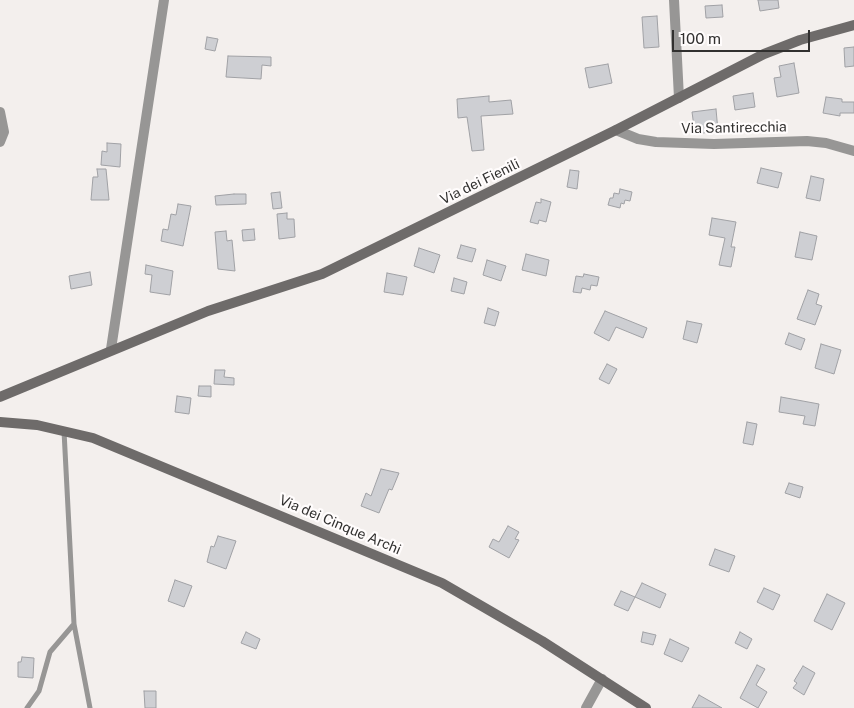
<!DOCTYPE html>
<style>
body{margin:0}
#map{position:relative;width:854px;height:708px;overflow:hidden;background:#f3efed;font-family:"Public Sans",sans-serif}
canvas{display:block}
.scale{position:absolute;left:672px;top:30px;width:138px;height:22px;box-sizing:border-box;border:2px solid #31302f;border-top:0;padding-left:6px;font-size:15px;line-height:18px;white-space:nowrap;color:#31302f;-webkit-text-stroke:4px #fffcfc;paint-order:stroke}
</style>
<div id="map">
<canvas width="854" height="708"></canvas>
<div class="scale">100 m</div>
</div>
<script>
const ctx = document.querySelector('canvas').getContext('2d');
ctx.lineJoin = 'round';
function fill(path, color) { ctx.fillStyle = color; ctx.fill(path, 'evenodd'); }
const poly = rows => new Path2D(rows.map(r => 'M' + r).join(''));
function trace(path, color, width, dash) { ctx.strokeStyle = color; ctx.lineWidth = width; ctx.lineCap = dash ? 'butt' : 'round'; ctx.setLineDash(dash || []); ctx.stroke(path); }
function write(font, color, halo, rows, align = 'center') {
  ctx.font = font + ' "Public Sans",sans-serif'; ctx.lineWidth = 4.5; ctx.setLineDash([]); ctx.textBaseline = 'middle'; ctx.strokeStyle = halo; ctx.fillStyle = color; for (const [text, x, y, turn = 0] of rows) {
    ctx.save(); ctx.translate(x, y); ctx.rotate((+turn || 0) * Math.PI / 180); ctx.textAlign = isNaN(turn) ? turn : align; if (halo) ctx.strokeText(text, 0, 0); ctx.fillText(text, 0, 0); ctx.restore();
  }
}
const building = poly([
 [758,0,778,0,779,8,760,11,758,0],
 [722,5,723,17,706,18,705,6,722,5],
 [657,16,659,47,644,48,642,17,657,16],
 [207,37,218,39,215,51,205,49,207,37],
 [854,47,854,66,845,67,844,48,854,47],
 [228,56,271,57,271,66,262,65,261,79,226,77,228,56],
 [794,63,799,93,777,97,774,78,781,77,779,66,794,63],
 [608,64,612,83,589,88,585,68,608,64],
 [753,93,755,107,735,110,733,96,753,93],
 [489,96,489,102,511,100,513,114,481,116,484,150,472,151,467,117,458,118,457,99,489,96],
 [826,97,842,99,842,102,854,102,854,113,840,113,840,116,823,113,826,97],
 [716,109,718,131,695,134,692,112,716,109],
 [107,143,121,144,120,167,101,165,102,151,107,152,107,143],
 [761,168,782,173,778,188,757,183,761,168],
 [97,169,106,169,109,200,91,200,93,177,98,177,97,169],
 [570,170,579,171,577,189,567,187,570,170],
 [811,176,824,179,820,201,806,198,811,176],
 [620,189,632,192,630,201,625,200,624,204,621,203,620,208,608,205,610,198,613,198,614,193,619,194,620,189],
 [280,192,282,208,273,209,271,193,280,192],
 [234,194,246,194,246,204,216,205,215,196,234,194],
 [541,199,551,202,546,222,539,220,538,224,530,222,536,202,541,203,541,199],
 [178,204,191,206,183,246,161,241,163,229,168,230,171,214,176,215,178,204],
 [287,213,287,219,294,219,295,237,279,239,277,214,287,213],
 [712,218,736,222,731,247,735,247,731,267,719,265,725,238,709,235,712,218],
 [254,229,255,240,243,241,242,230,254,229],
 [226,231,227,241,232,240,235,271,218,269,215,232,226,231],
 [800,232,817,236,812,260,795,257,800,232],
 [461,245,476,249,472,262,457,258,461,245],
 [419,248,440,255,434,273,414,266,419,248],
 [526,254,549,260,546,276,522,270,526,254],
 [487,260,506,266,501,281,483,275,487,260],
 [146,265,173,271,170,295,150,292,152,275,145,274,146,265],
 [90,272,92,285,71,289,69,276,90,272],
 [387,273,407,277,403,295,384,292,387,273],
 [584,274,599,277,597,286,591,285,590,290,582,288,581,293,573,292,576,276,583,277,584,274],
 [454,278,467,282,464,294,451,291,454,278],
 [808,290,819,294,816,304,822,306,815,325,797,319,808,290],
 [488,308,499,312,495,326,484,323,488,308],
 [605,311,647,328,643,338,616,327,609,341,594,333,605,311],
 [687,321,702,324,697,343,683,339,687,321],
 [789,333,805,339,801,350,785,344,789,333],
 [821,344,841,350,834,374,815,368,821,344],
 [607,364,617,369,609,384,599,379,607,364],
 [215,370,225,370,224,377,234,378,234,385,214,384,215,370],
 [199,386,211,386,211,397,198,396,199,386],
 [177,396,191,398,189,414,175,412,177,396],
 [781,397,819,404,815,426,803,424,805,416,779,412,781,397],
 [747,422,757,424,753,445,743,443,747,422],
 [381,469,399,473,392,490,389,489,379,513,361,506,366,493,371,496,381,469],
 [789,483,803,487,800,498,785,493,789,483],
 [508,526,519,532,515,539,519,540,509,558,489,547,493,539,499,542,508,526],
 [218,536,236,541,226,569,207,562,211,546,214,547,218,536],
 [715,549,735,556,729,572,709,565,715,549],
 [175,580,192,586,184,607,168,601,175,580],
 [642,583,666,594,660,608,635,597,642,583],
 [764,588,780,595,773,610,757,602,764,588],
 [621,591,635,597,628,611,614,605,621,591],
 [827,594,845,603,832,630,814,621,827,594],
 [246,632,260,639,256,649,241,643,246,632],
 [643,632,656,635,653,645,641,642,643,632],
 [740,632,752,639,747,649,735,643,740,632],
 [670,639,689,648,682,662,664,654,670,639],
 [22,657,34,658,33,678,18,677,18,662,21,662,22,657],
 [757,665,765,669,756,685,767,692,758,708,740,698,757,665],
 [803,666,815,673,804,695,793,688,797,683,794,681,803,666],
 [144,691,156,691,156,708,145,708,144,691],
 [699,695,722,708,692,708,699,695]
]);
const lane = poly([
 [74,624,90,708],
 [27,708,39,691,50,652,74,624,64,431]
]);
const street = poly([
 [674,0,679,98],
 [0,112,4,132,0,142],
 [616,130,638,139,656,142,714,144,807,141,826,143,854,151],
 [111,349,164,0],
 [586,708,602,679]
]);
const secondary = poly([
 [0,397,208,311,322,274,616,130,764,54,800,40,854,25],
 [0,422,37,425,93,438,442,583,542,641,646,708]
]);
const streetNames = [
 ["Via Santirecchia",734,128,-1],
 ["Via dei Fienili",480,182,-26],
 ["Via dei Cinque Archi",340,525,23]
];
fill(building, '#cecfd3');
trace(building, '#a0a1a5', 1);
trace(lane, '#979695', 5);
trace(street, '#979695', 10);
trace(secondary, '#6e6b6a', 10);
write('14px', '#31302f', '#fffcfc', streetNames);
</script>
